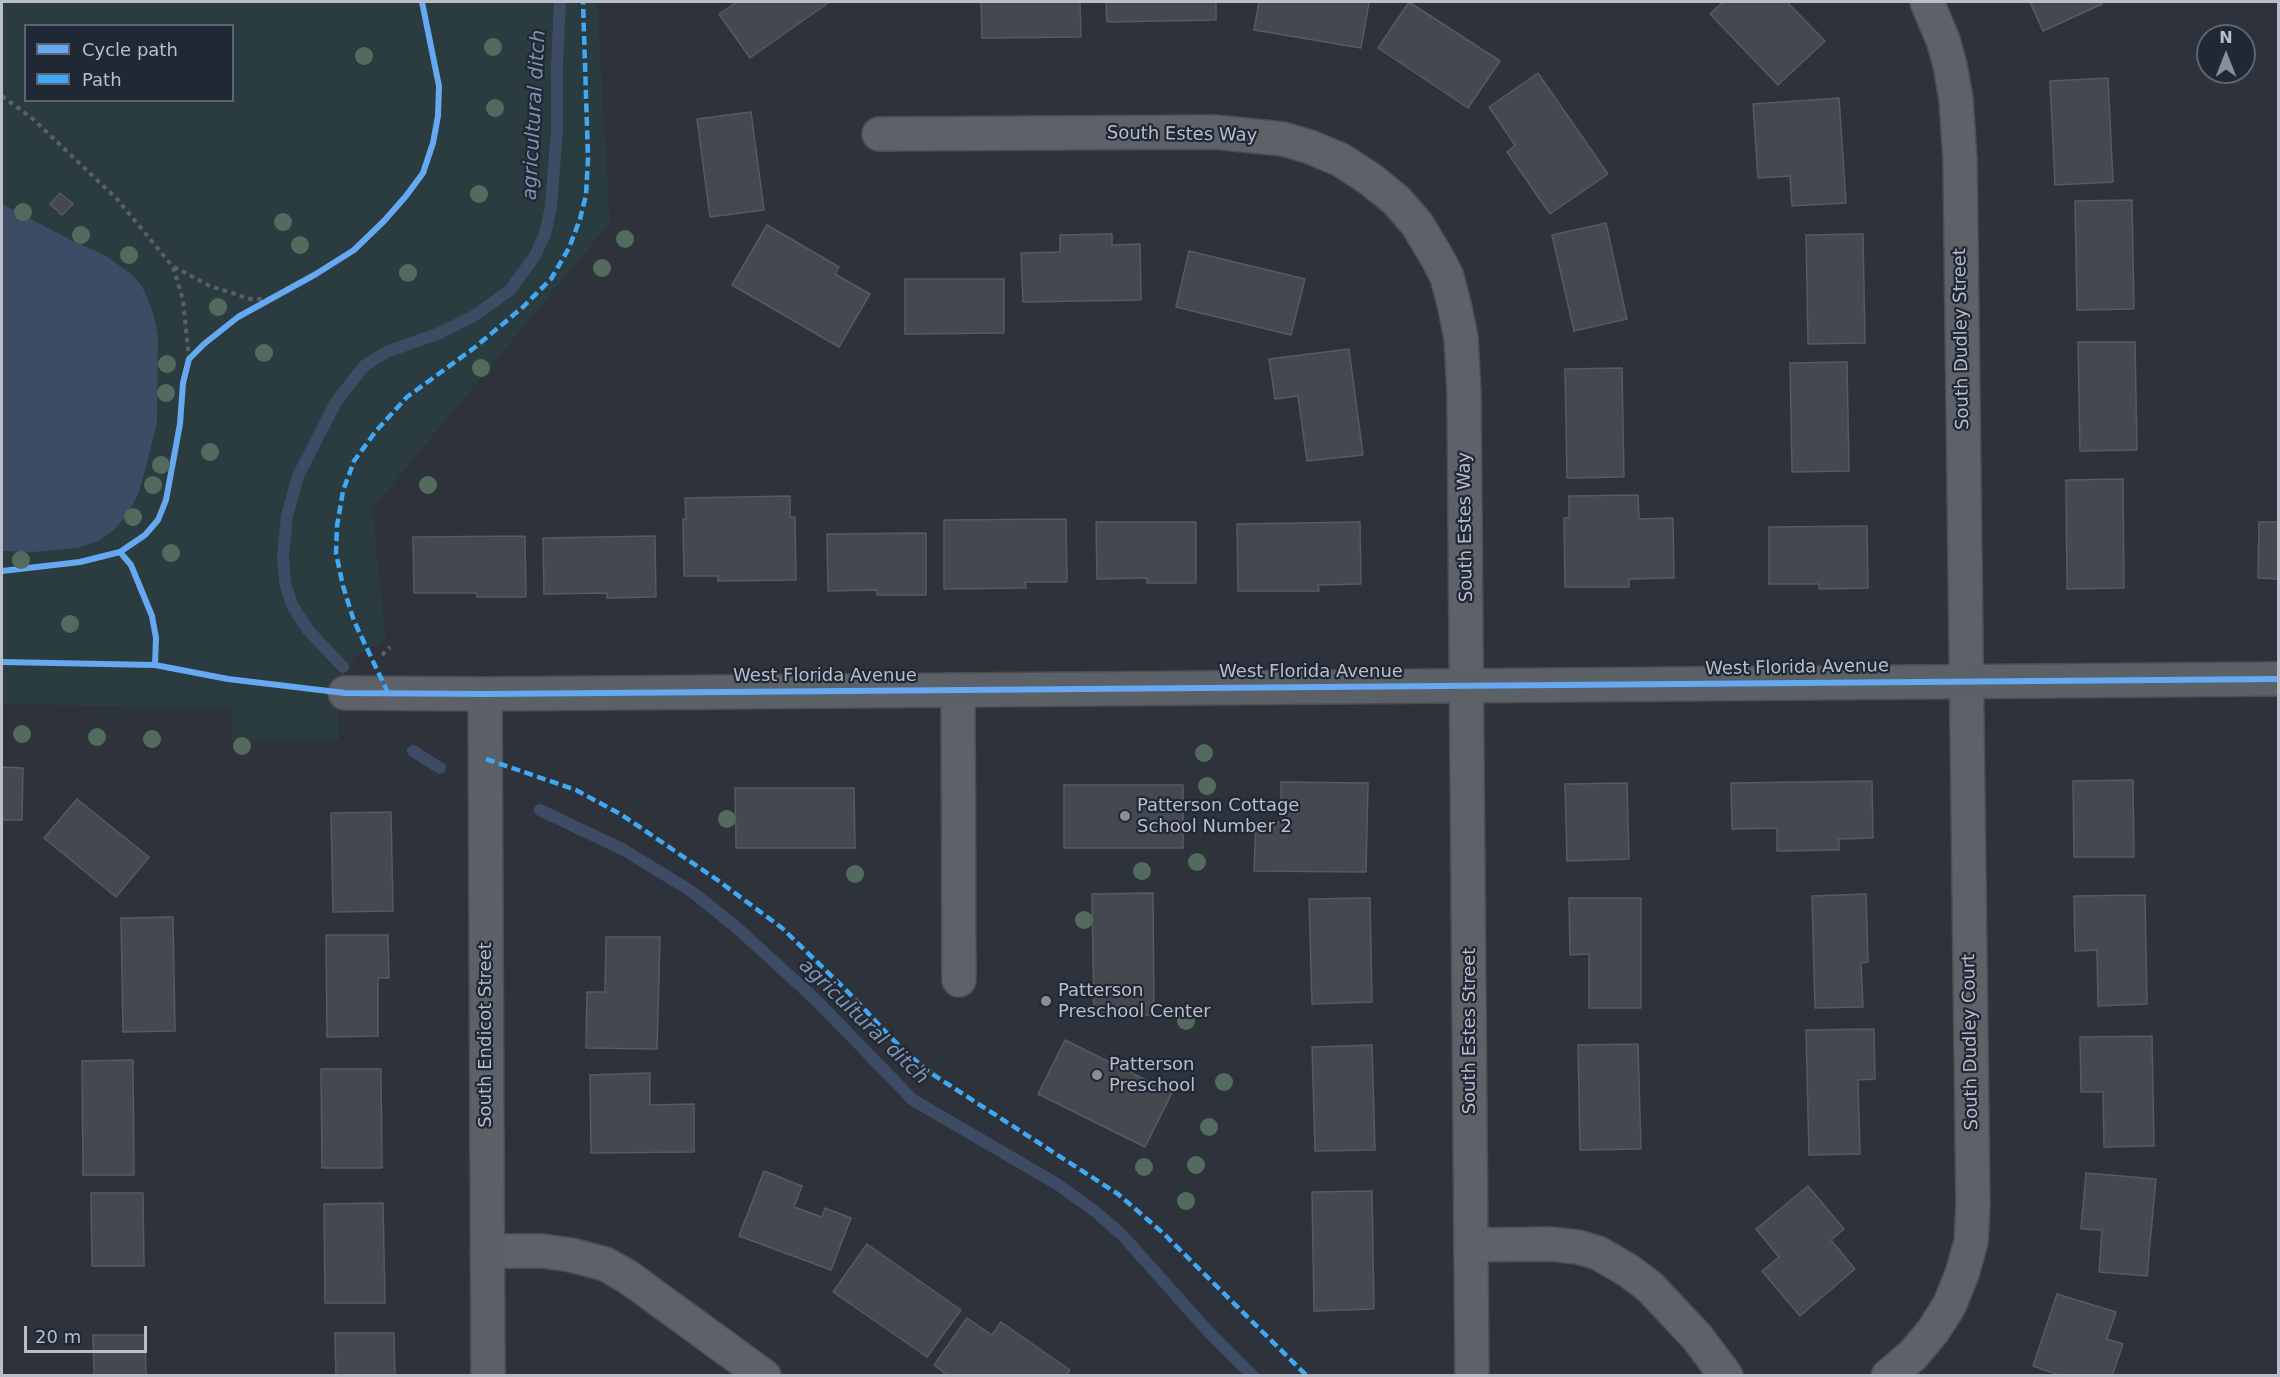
<!DOCTYPE html>
<style>
body{margin:0}
#map{position:relative;width:2280px;height:1377px;overflow:hidden;background:#2e323a;font-family:"DejaVu Sans",sans-serif}
canvas{display:block}
.frame{position:absolute;inset:0;border:3px solid #b9beca;pointer-events:none}
.legend{position:absolute;left:24px;top:24px;width:210px;height:78px;box-sizing:border-box;background:#202835;border:2px solid #5d6471;margin:0;padding:8px 10px;list-style:none;font-size:18px;color:#b9beca}
.legend li{display:flex;align-items:center;gap:12px;height:30px}
.legend b{width:30px;border:2px solid #5d6471}
.north{position:absolute;left:2196px;top:24px;width:60px;height:60px;box-sizing:border-box;background:#202835;border:2px solid #5d6471;border-radius:50%;rotate:0deg;font-size:16px;font-weight:700;line-height:24px;text-align:center;color:#b9beca}
.north::after{content:'';display:block;margin:auto;width:21px;height:27px;background:#888d98;clip-path:polygon(50% 0,100% 100%,50% 72%,0 100%)}
.scale{position:absolute;left:24px;top:1326px;width:123px;height:27px;box-sizing:border-box;border:3px solid #b9beca;border-top:0;padding-left:8px;font-size:18px;line-height:21px;white-space:nowrap;color:#b9beca;-webkit-text-stroke:4px #202835;paint-order:stroke}
</style>
<div id="map">
<canvas width="2280" height="1377"></canvas>
<div class="frame"></div>
<ul class="legend">
<li><b style="height:8px;background:#66a8f1"></b>Cycle path</li>
<li><b style="height:8px;background:#3fa9f5"></b>Path</li>
</ul>
<div class="north">N</div>
<div class="scale">20 m</div>
</div>
<script>
const ctx = document.querySelector('canvas').getContext('2d');
ctx.lineJoin = 'round';
function fill(path, color) { ctx.fillStyle = color; ctx.fill(path, 'evenodd'); }
const poly = rows => new Path2D(rows.map(r => 'M' + r).join(''));
function trace(path, color, width, dash) { ctx.strokeStyle = color; ctx.lineWidth = width; ctx.lineCap = dash ? 'butt' : 'round'; ctx.setLineDash(dash || []); ctx.stroke(path); }
function write(font, color, halo, rows, align = 'center') {
  ctx.font = font + ' "DejaVu Sans",sans-serif'; ctx.lineWidth = 4.5; ctx.setLineDash([]); ctx.textBaseline = 'middle'; ctx.strokeStyle = halo; ctx.fillStyle = color; for (const [text, x, y, turn = 0] of rows) {
    ctx.save(); ctx.translate(x, y); ctx.rotate((+turn || 0) * Math.PI / 180); ctx.textAlign = isNaN(turn) ? turn : align; if (halo) ctx.strokeText(text, 0, 0); ctx.fillText(text, 0, 0); ctx.restore();
  }
}
const green = poly([
 [2,2,597,2,610,223,372,509,386,639,356,656,338,683,339,740,232,741,232,709,2,704],
 [26,26,232,26,232,100,26,100]
]);
const water = poly([
 [2,204,71,240,106,256,130,273,142,286,153,312,158,336,157,422,140,489,129,512,114,530,98,541,78,548,33,552,2,551]
]);
const stream = poly([
 [343,667,308,630,292,605,285,583,283,557,287,516,298,476,336,402,364,366,386,352,440,333,474,316,510,290,535,256,545,234,551,207,557,129,557,65,560,2],
 [413,751,440,768],
 [540,810,624,850,691,891,736,927,816,1000,913,1100,1057,1184,1096,1212,1123,1236,1208,1331,1253,1376]
]);
const building = poly([
 [737,2,826,2,828,3,750,58,719,14,737,2],
 [981,2,1080,2,1081,37,982,38,981,2],
 [1106,2,1216,2,1216,20,1107,22,1106,2],
 [1259,2,1369,2,1361,48,1254,30,1259,2],
 [1409,2,1500,61,1468,108,1378,48,1409,2],
 [1723,2,1787,2,1825,41,1778,85,1710,14,1723,2],
 [2030,2,2101,2,2102,4,2043,31,2030,2],
 [1538,73,1608,174,1550,214,1507,152,1515,145,1489,107,1538,73],
 [2108,78,2113,182,2055,185,2050,81,2108,78],
 [1839,98,1846,203,1792,206,1790,176,1758,178,1753,104,1839,98],
 [751,112,764,210,710,217,697,119,751,112],
 [60,193,73,204,62,215,50,204,60,193],
 [2132,200,2134,309,2077,310,2075,201,2132,200],
 [1606,223,1627,319,1574,331,1552,235,1606,223],
 [767,225,839,267,835,274,870,294,839,347,732,285,767,225],
 [1112,234,1112,245,1140,244,1141,300,1023,302,1021,253,1060,252,1060,235,1112,234],
 [1863,234,1865,343,1808,344,1806,235,1863,234],
 [1189,251,1305,279,1291,335,1176,307,1189,251],
 [905,279,1004,279,1004,333,905,334,905,279],
 [2078,342,2135,342,2137,450,2080,451,2078,342],
 [1349,349,1363,455,1307,461,1298,396,1275,399,1269,359,1349,349],
 [1847,362,1849,471,1792,472,1790,363,1847,362],
 [1622,368,1624,477,1567,478,1565,369,1622,368],
 [2123,479,2124,588,2067,589,2066,480,2123,479],
 [1638,495,1639,519,1673,518,1674,578,1629,579,1629,587,1565,587,1564,518,1569,518,1569,496,1638,495],
 [790,496,790,517,795,517,796,580,718,581,718,576,684,576,683,519,686,519,685,498,790,496],
 [1066,519,1067,582,1025,582,1026,588,944,589,944,520,1066,519],
 [1096,522,1196,522,1196,583,1147,583,1147,578,1097,579,1096,522],
 [1360,522,1361,584,1318,585,1319,591,1238,591,1237,524,1360,522],
 [2259,522,2278,522,2278,579,2258,578,2259,522],
 [1867,526,1868,588,1819,589,1819,584,1769,584,1769,527,1867,526],
 [926,533,926,595,877,595,877,590,828,591,827,534,926,533],
 [525,536,526,597,477,597,477,593,414,593,413,537,525,536],
 [655,536,656,597,607,598,607,593,544,594,543,538,655,536],
 [2,767,23,768,22,820,2,820,2,767],
 [2133,780,2134,857,2074,857,2073,781,2133,780],
 [1872,781,1873,838,1839,839,1839,850,1777,851,1777,828,1732,829,1731,783,1872,781],
 [1281,782,1368,783,1366,872,1254,871,1256,822,1281,822,1281,782],
 [1627,783,1629,859,1567,861,1565,784,1627,783],
 [1064,785,1183,785,1183,848,1064,848,1064,785],
 [735,788,854,788,855,848,736,848,735,788],
 [77,799,149,857,116,897,44,838,77,799],
 [391,812,393,911,333,912,331,813,391,812],
 [1153,893,1154,1015,1094,1015,1092,894,1153,893],
 [1866,894,1868,962,1861,963,1863,1007,1815,1008,1812,896,1866,894],
 [2145,895,2147,1004,2098,1006,2097,950,2075,951,2074,896,2145,895],
 [1370,898,1372,1002,1312,1004,1309,899,1370,898],
 [1569,898,1641,898,1641,1008,1589,1008,1589,954,1570,955,1569,898],
 [173,917,175,1031,123,1032,121,918,173,917],
 [326,935,388,935,389,978,378,978,378,1036,327,1037,326,935],
 [606,937,660,937,657,1049,586,1048,587,992,605,992,606,937],
 [1874,1029,1875,1079,1858,1080,1860,1154,1809,1155,1806,1030,1874,1029],
 [2152,1036,2154,1146,2104,1147,2103,1092,2081,1092,2080,1037,2152,1036],
 [1065,1040,1172,1093,1145,1147,1038,1094,1065,1040],
 [1638,1044,1641,1149,1580,1150,1578,1045,1638,1044],
 [1372,1045,1375,1150,1315,1151,1312,1047,1372,1045],
 [133,1060,134,1175,83,1175,82,1061,133,1060],
 [321,1069,381,1069,382,1168,322,1168,321,1069],
 [650,1073,650,1105,694,1104,694,1152,591,1153,590,1075,650,1073],
 [764,1171,802,1186,794,1207,822,1217,825,1208,851,1218,831,1270,739,1236,764,1171],
 [2086,1173,2156,1179,2147,1276,2099,1272,2102,1230,2081,1229,2086,1173],
 [1808,1186,1844,1229,1831,1240,1855,1269,1800,1316,1762,1271,1779,1257,1756,1229,1808,1186],
 [1372,1191,1374,1309,1314,1311,1312,1192,1372,1191],
 [91,1193,143,1193,144,1266,92,1266,91,1193],
 [383,1203,385,1303,325,1303,324,1204,383,1203],
 [867,1244,961,1310,927,1357,833,1292,867,1244],
 [2057,1294,2116,1312,2107,1339,2123,1344,2112,1376,2062,1376,2033,1366,2057,1294],
 [967,1318,992,1335,1001,1322,1070,1370,1066,1376,948,1376,934,1365,967,1318],
 [335,1333,394,1333,395,1376,336,1376,335,1333],
 [93,1335,145,1335,146,1376,94,1376,93,1335]
]);
const path = poly([
 [2,96,33,119,117,199,173,267,183,300,189,359],
 [174,267,210,286,229,292,250,299,272,299],
 [2,571,80,562,120,552],
 [382,655,390,647]
]);
const street = poly([
 [879,134,1215,132,1283,139,1310,147,1341,160,1370,179,1396,200,1417,224,1439,261,1447,277,1455,308,1461,338,1464,393,1472,1376],
 [958,690,959,980],
 [345,693,485,694],
 [1471,1245,1550,1244,1578,1247,1598,1253,1629,1271,1650,1287,1697,1337,1726,1376],
 [487,1251,542,1251,571,1255,605,1264,628,1277,764,1376],
 [1888,1376,1913,1355,1933,1331,1949,1306,1962,1274,1971,1242,1973,1206,1960,159,1956,99,1950,65,1943,40,1927,2]
]);
const secondary = poly([
 [488,1376,485,694,2278,679]
]);
const quiet = poly([
 [388,693,354,621,343,586,336,553,337,526,343,491,354,461,376,431,407,397,474,348,523,307,551,279,569,248,580,219,586,195,588,158,583,2],
 [486,759,576,790,622,815,716,879,782,928,847,991,902,1049,929,1072,1118,1194,1163,1233,1307,1376]
]);
const cycleway = poly([
 [120,552,131,565,152,616,156,638,155,665],
 [2,571,80,562,120,552,145,535,158,520,166,500,180,424,183,383,189,359,204,344,238,317,316,274,354,250,384,221,406,196,423,173,433,143,438,116,439,86,422,2],
 [2,662,155,665,228,679,345,693,485,694,2278,679]
]);
const trees = [
 [493,47],
 [364,56],
 [495,108],
 [479,194],
 [23,212],
 [283,222],
 [81,235],
 [625,239],
 [300,245],
 [129,255],
 [602,268],
 [408,273],
 [218,307],
 [264,353],
 [167,364],
 [481,368],
 [166,393],
 [210,452],
 [161,465],
 [153,485],
 [428,485],
 [133,517],
 [171,553],
 [21,560],
 [70,624],
 [22,734],
 [97,737],
 [152,739],
 [242,746],
 [1204,753],
 [1207,786],
 [727,819],
 [1197,862],
 [1142,871],
 [855,874],
 [1084,920],
 [1186,1021],
 [1224,1082],
 [1209,1127],
 [1196,1165],
 [1144,1167],
 [1186,1201]
];
const markers = [
 [1125,816,6,"#888d98"],
 [1046,1001,6,"#888d98"],
 [1097,1075,6,"#888d98"]
];
const streetNames = [
 ["South Estes Way",1182,135,1],
 ["South Dudley Street",1962,339,-91],
 ["South Estes Way",1466,527,-91],
 ["West Florida Avenue",1797,668,-1],
 ["West Florida Avenue",1311,672],
 ["West Florida Avenue",825,676],
 ["South Estes Street",1470,1031,-90],
 ["South Endicot Street",486,1035,-90],
 ["South Dudley Court",1971,1042,-91]
];
const poiNames = [
 ["Patterson Cottage",1137,806],
 ["School Number 2",1137,827],
 ["Patterson",1058,991],
 ["Preschool Center",1058,1012],
 ["Patterson",1109,1065],
 ["Preschool",1109,1086]
];
const waterNames = [
 ["agricultural ditch",535,115,-87],
 ["agricultural ditch",863,1022,44]
];
fill(green, '#2b3c40');
fill(water, '#3d4b64');
trace(stream, '#3d4b64', 12);
fill(building, '#45484f');
trace(building, '#565a61', 1.5);
trace(street, '#4a4d53', 36);
trace(secondary, '#4a4d53', 36);
trace(path, '#5b6065', 4, [4.5, 4.5]);
trace(street, '#5e6168', 33);
trace(secondary, '#5c6067', 33);
trace(quiet, '#3fa9f5', 4.5, [9, 4.5]);
trace(cycleway, '#66a8f1', 6);
ctx.fillStyle = '#536b5f';
for (const [x, y] of trees) { ctx.beginPath(); ctx.arc(x, y, 9, 0, 2 * Math.PI); ctx.fill(); }
for (const [x, y, r, color] of markers) { const dot = new Path2D(); dot.arc(x, y, r, 0, 2 * Math.PI); ctx.fillStyle = color; ctx.fill(dot); trace(dot, '#202835', 2); }
write('18px', '#b9beca', '#202835', streetNames);
write('18px', '#b9beca', '#202835', poiNames, 'left');
write('italic 20px', '#8292b0', '#202835', waterNames);
</script>
